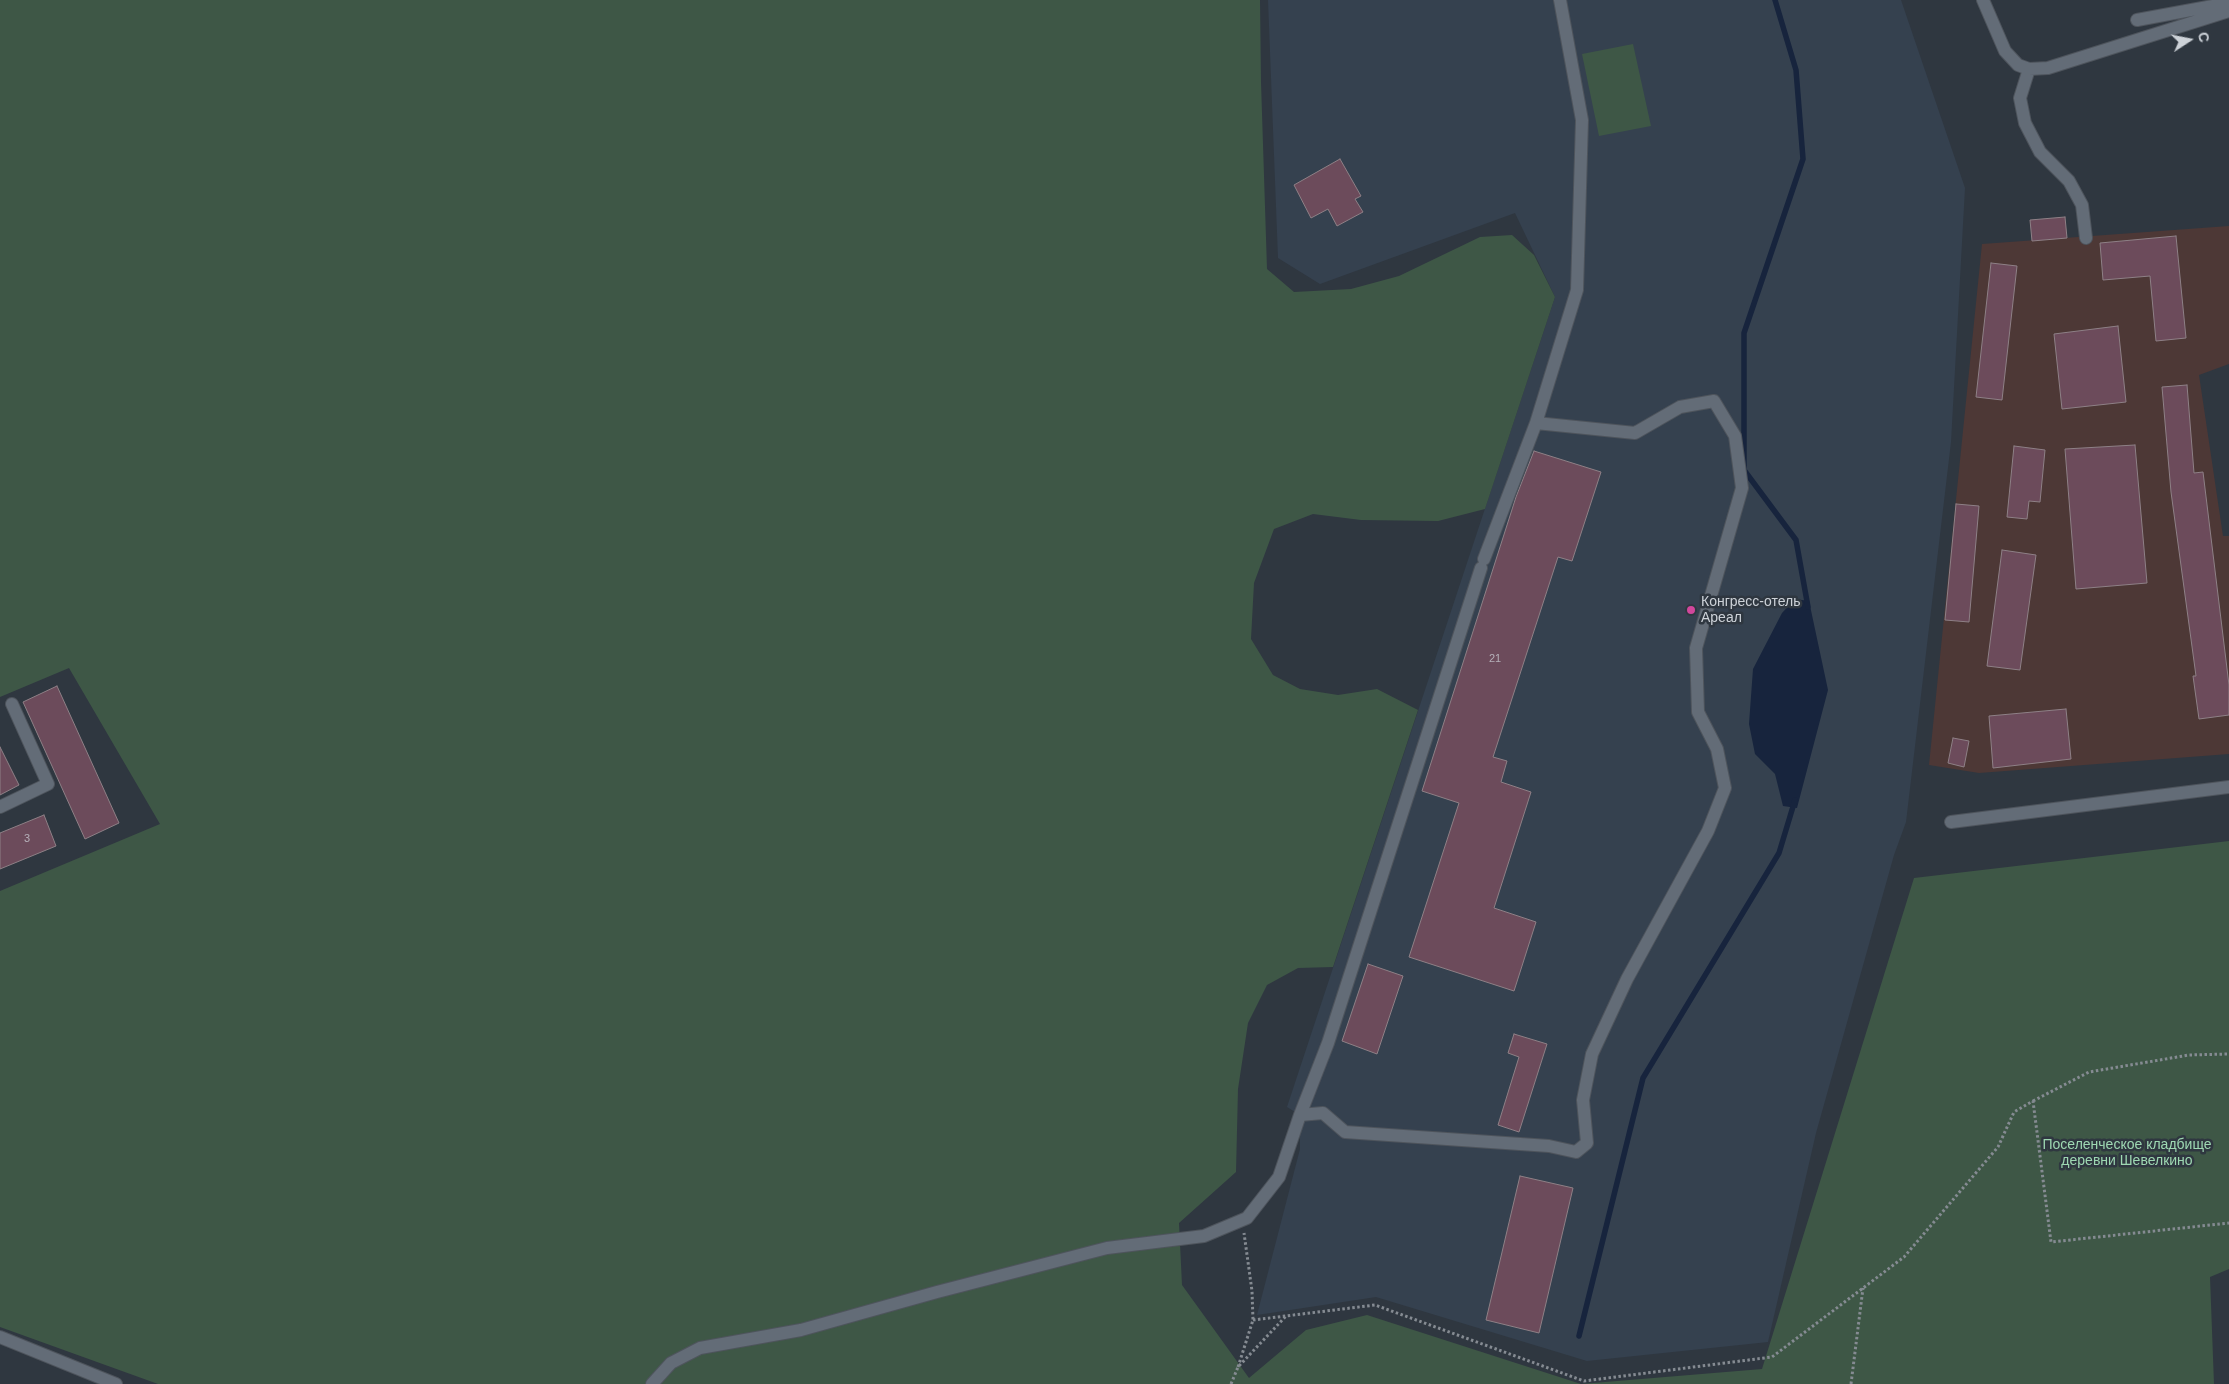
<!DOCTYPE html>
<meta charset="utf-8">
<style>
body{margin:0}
#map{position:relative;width:2229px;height:1384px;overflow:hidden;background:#2f3740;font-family:Helvetica,sans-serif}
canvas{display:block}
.north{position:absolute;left:2164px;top:15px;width:50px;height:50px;-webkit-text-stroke:4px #2f3740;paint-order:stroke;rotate:79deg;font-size:14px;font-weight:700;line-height:20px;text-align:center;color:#cdd2d8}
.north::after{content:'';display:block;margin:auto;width:18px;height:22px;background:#cdd2d8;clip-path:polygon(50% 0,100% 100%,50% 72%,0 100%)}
</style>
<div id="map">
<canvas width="2229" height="1384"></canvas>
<div class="north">С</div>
</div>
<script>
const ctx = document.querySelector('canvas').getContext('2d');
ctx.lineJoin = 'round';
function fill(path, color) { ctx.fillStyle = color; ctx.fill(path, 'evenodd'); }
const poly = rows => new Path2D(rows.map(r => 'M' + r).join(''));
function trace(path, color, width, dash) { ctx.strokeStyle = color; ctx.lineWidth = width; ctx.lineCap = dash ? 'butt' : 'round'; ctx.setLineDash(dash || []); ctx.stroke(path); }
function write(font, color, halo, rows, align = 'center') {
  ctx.font = font + ' Helvetica,sans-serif'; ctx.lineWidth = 5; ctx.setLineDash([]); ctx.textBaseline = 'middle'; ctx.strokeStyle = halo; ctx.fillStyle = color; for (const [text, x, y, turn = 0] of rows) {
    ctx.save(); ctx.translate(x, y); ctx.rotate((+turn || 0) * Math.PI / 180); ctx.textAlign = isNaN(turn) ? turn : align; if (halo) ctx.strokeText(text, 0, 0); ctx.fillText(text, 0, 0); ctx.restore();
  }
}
const built = poly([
 [1268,0,1901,0,1965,188,1951,442,1906,822,1894,855,1816,1133,1768,1342,1587,1361,1376,1297,1257,1315,1300,1149,1300,1115,1287,1107,1555,297,1515,213,1320,284,1278,258]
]);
const industrial = poly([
 [2229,226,2229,364,2199,375,2223,536,2229,536,2229,754,1979,773,1929,765,1982,244]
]);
const green = poly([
 [0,0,1260,0,1261,82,1267,269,1294,292,1351,289,1399,276,1480,237,1512,235,1534,255,1555,297,1485,509,1438,521,1361,520,1313,514,1274,529,1254,583,1251,639,1273,675,1300,689,1338,695,1377,689,1418,710,1333,967,1298,968,1267,985,1248,1023,1238,1089,1236,1172,1179,1223,1182,1285,1249,1378,1306,1330,1367,1315,1581,1384,1762,1369,1914,878,2229,841,2229,1269,2210,1277,2214,1384,158,1384,0,1327,0,891,160,824,69,668,0,697],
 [1633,44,1651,126,1599,136,1582,54]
]);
const water = poly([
 [1795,599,1809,601,1828,690,1797,808,1783,806,1775,774,1755,754,1749,724,1753,669,1782,613]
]);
const stream = poly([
 [1775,0,1796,70,1803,159,1744,333,1744,470,1796,540,1808,607],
 [1579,1336,1643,1078,1779,853,1795,800]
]);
const building = poly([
 [1340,159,1361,196,1355,199,1363,212,1337,226,1328,209,1311,218,1294,185,1340,159],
 [2065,217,2067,238,2032,241,2030,220,2065,217],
 [2176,236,2186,338,2156,341,2150,276,2103,280,2100,243,2176,236],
 [1991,263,2017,266,2002,400,1976,397,1991,263],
 [2118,326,2126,402,2062,409,2054,334,2118,326],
 [2187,385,2194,473,2203,472,2229,685,2229,715,2199,719,2193,676,2196,676,2171,492,2162,387,2187,385],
 [2135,445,2147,583,2076,589,2065,449,2135,445],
 [2014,446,2045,450,2040,502,2029,501,2027,519,2007,517,2014,446],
 [1534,451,1601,472,1572,561,1558,557,1493,757,1507,761,1501,782,1531,792,1494,908,1536,922,1514,991,1409,957,1459,803,1422,791,1516,497,1534,451],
 [1956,504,1979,506,1969,622,1945,620,1956,504],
 [2002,550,2036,555,2020,670,1987,666,2002,550],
 [57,686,119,823,85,839,23,702,57,686],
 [2066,709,2071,759,1993,768,1989,716,2066,709],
 [1953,738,1969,741,1964,767,1948,763,1953,738],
 [0,747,19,785,0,795,0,747],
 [44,815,56,846,0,869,0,833,44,815],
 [1368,964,1403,976,1377,1054,1342,1041,1368,964],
 [1514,1034,1547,1044,1519,1132,1498,1125,1519,1057,1508,1053,1514,1034],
 [1520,1176,1573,1188,1539,1333,1486,1320,1520,1176]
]);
const path = poly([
 [2033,1101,2089,1072,2189,1055,2229,1054],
 [1253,1320,1375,1305,1584,1381,1772,1357,1904,1257,1998,1147,2014,1112,2033,1101,2051,1242,2229,1223],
 [1238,1367,1253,1320,1252,1291,1244,1233],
 [1231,1384,1238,1367,1287,1315],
 [1851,1384,1863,1288]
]);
const minor = poly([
 [1983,0,2005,51,2018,65,2029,69,2048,68,2229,11],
 [2137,20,2229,3],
 [2029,69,2020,98,2025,123,2040,152,2069,181,2082,205,2086,238],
 [1536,423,1577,290,1582,120,1560,0],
 [1481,568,1328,1043,1300,1115,1323,1113,1345,1132,1549,1146,1576,1152,1587,1143,1583,1100,1592,1054,1627,979,1708,831,1725,788,1717,749,1698,712,1696,648,1742,488,1735,436,1714,401,1680,407,1635,433,1536,423,1484,559],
 [0,807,48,784,12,704],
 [1951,822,2229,787],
 [0,1337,116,1384],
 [652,1384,671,1363,700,1348,801,1330,937,1292,1107,1248,1204,1236,1247,1218,1279,1177,1300,1115]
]);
const markers = [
 [1691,610,5,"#d1479c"]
];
const numberNames = [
 ["21",1495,659],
 ["3",27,839]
];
const poiNames = [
 ["Конгресс-отель",1701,602],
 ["Ареал",1701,618]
];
const parkNames = [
 ["Поселенческое кладбище",2127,1145],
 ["деревни Шевелкино",2127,1161]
];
fill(built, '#35414f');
fill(industrial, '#4d3836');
fill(green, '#3e5746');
fill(water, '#17243d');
trace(stream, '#17243d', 5.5);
fill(building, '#6c4b5b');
trace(building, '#8e8086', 1);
trace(minor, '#4e545c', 14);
trace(path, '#858b92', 3, [2.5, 2.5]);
trace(minor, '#636c77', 12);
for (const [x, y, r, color] of markers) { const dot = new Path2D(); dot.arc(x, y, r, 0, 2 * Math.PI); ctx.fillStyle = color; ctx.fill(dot); trace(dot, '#2f3740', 2); }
write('11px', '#b5b0b9', null, numberNames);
write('14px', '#cdd2d8', '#2f3740', poiNames, 'left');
write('14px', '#9ed8b2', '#2f3740', parkNames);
</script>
